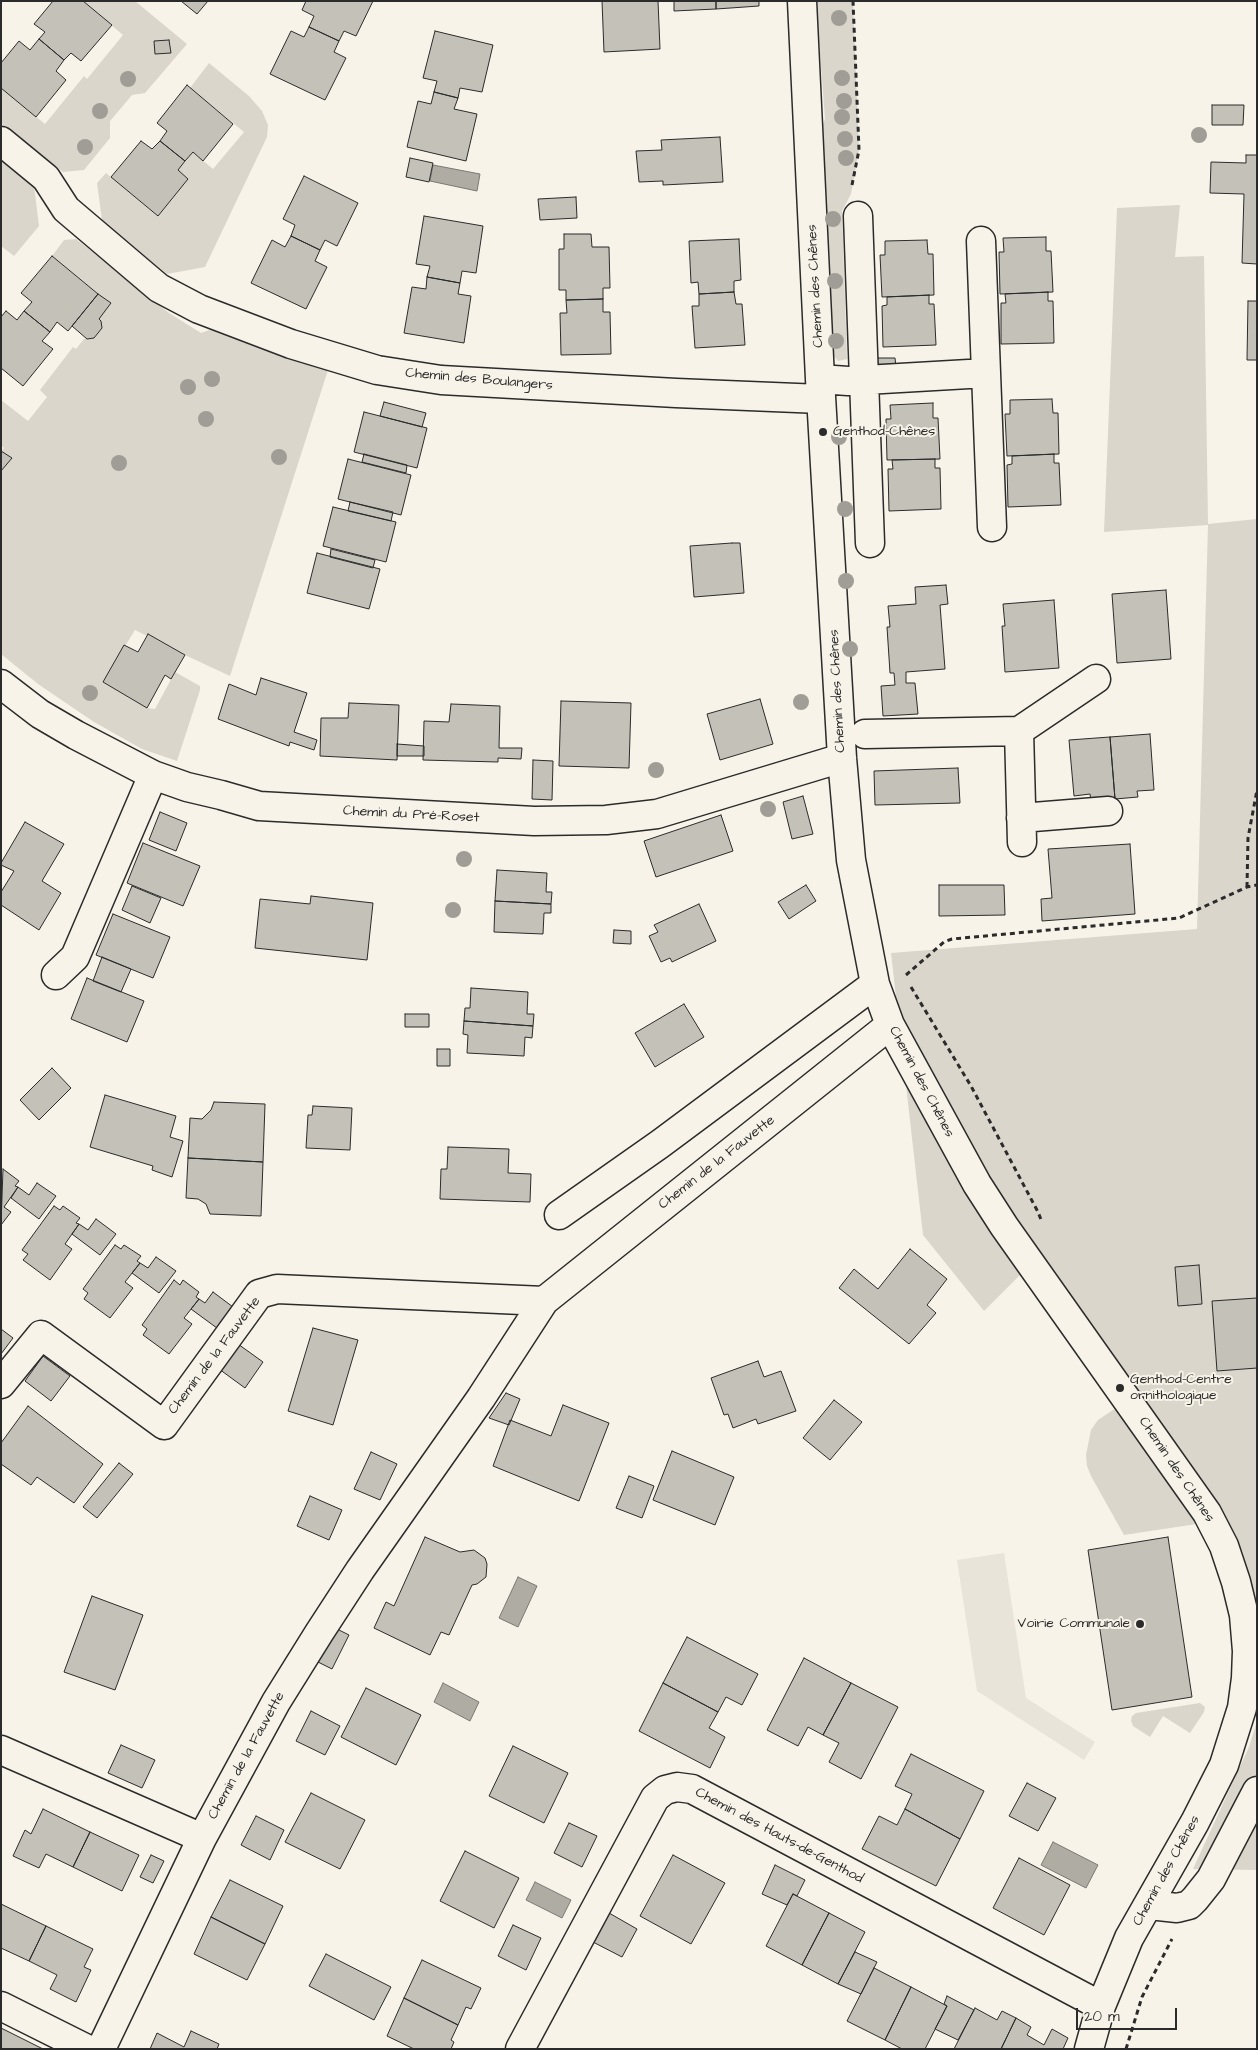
<!DOCTYPE html>
<meta charset="utf-8">
<style>
body{margin:0}
#map{position:relative;width:1258px;height:2050px;overflow:hidden;background:#f7f3e8;font-family:"Architects Daughter",sans-serif}
canvas{display:block}
.frame{position:absolute;inset:0;border:2px solid #2b2b2b;pointer-events:none}
.scale{position:absolute;left:1076px;top:2008px;width:101px;height:22px;box-sizing:border-box;border:2px solid #2b2b2b;border-top:0;padding-left:6px;font-size:15px;line-height:18px;white-space:nowrap;color:#2b2b2b;-webkit-text-stroke:4px #f7f3e8;paint-order:stroke}
</style>
<div id="map">
<canvas width="1258" height="2050"></canvas>
<div class="frame"></div>
<div class="scale">20 m</div>
</div>
<script>
const context = document.querySelector('canvas').getContext('2d');
context.lineJoin = 'round';
function paint(path, color) { context.fillStyle = color; context.fill(path, 'evenodd'); }
const poly = rows => new Path2D(rows.map(r => 'M' + r).join(''));
function trace(path, color, width, dash) { context.strokeStyle = color; context.lineWidth = width; context.lineCap = dash ? 'butt' : 'round'; context.setLineDash(dash || []); context.stroke(path); }
function write(font, color, halo, rows, align = 'center') {
  context.font = font + ' "Architects Daughter",sans-serif'; context.lineWidth = 4; context.setLineDash([]); context.textBaseline = 'middle'; context.strokeStyle = halo; context.fillStyle = color; for (const [text, x, y, turn = 0] of rows) {
    context.save(); context.translate(x, y); context.rotate((+turn || 0) * Math.PI / 180); context.textAlign = isNaN(turn) ? turn : align; if (halo) context.strokeText(text, 0, 0); context.fillText(text, 0, 0); context.restore();
  }
}
const built = poly([
 [1004,1553,1026,1698,1095,1742,1084,1760,977,1691,957,1560]
]);
const green = poly([
 [83,1,135,1,187,44,145,93,132,95,122,107,110,121,110,138,84,170,63,172,1,123,1,88,45,124,84,76,87,79,123,35],
 [816,1,853,1,859,150,851,194,842,211,847,359,838,361,831,352,819,133,825,119],
 [209,63,249,96,262,111,268,125,267,137,205,267,167,274,102,220,97,183,106,173,158,216,188,179,178,170,193,152,213,169,244,132,190,88],
 [1,159,34,186,39,226,14,256,1,246],
 [1180,205,1175,257,1204,256,1208,524,1257,519,1257,1603,1242,1551,1234,1535,1223,1520,1124,1535,1091,1476,1087,1466,1086,1455,1091,1430,1098,1420,1116,1408,1022,1273,984,1311,923,1235,891,953,1197,929,1208,525,1104,532,1117,208],
 [76,239,169,313,201,333,226,324,254,342,328,370,230,676,185,655,148,634,147,636,135,630,103,682,147,708,155,709,175,672,200,686,200,690,177,761,142,749,94,722,38,684,1,654,1,471,11,458,1,451,4,448,1,445,1,400,28,421,47,397,40,390,73,347,76,349,84,339,94,338,102,328,101,321,99,319,98,294,52,256,64,240],
 [1200,1703,1205,1707,1204,1712,1190,1733,1163,1716,1150,1737,1133,1726,1131,1721,1132,1716,1136,1713],
 [1257,1721,1257,1870,1193,1869,1249,1747]
]);
const water = poly([
 [433,165,480,174,477,191,430,181,433,165],
 [518,1577,537,1586,518,1627,499,1618,518,1577],
 [443,1683,479,1702,470,1721,434,1702,443,1683],
 [1053,1842,1098,1865,1086,1888,1041,1865,1053,1842],
 [535,1882,571,1900,562,1918,526,1900,535,1882]
]);
const building = poly([
 [53,1,83,1,112,25,81,61,71,53,64,60,39,39,45,32,34,24,53,1],
 [181,1,208,1,197,14,181,1],
 [306,1,373,1,356,36,344,31,339,41,309,27,314,16,302,10,306,1],
 [602,1,658,1,660,49,604,52,602,1],
 [674,1,716,1,716,9,674,11,674,1],
 [716,1,759,1,759,6,716,9,716,1],
 [309,27,339,41,334,52,346,58,325,100,270,74,291,31,304,37,309,27],
 [435,31,493,45,482,92,460,88,458,98,434,92,437,81,423,78,435,31],
 [39,39,64,60,56,71,66,80,36,117,1,88,1,63,19,41,30,50,39,39],
 [169,40,171,53,155,54,154,41,169,40],
 [187,85,233,124,203,161,193,152,185,161,160,141,167,131,157,123,187,85],
 [434,92,458,98,454,109,477,114,466,161,407,147,418,101,431,104,434,92],
 [1212,105,1244,105,1243,125,1212,125,1212,105],
 [720,137,723,182,663,185,663,181,639,182,636,151,662,150,661,140,720,137],
 [141,141,152,149,160,141,185,161,178,170,188,179,158,216,111,177,141,141],
 [1246,155,1257,155,1257,264,1242,263,1244,194,1210,193,1211,162,1246,163,1246,155],
 [410,158,433,163,429,182,406,177,410,158],
 [304,176,358,203,337,246,325,240,320,250,291,236,295,225,283,219,304,176],
 [576,197,577,218,540,220,538,199,576,197],
 [424,216,483,226,476,273,462,271,460,283,427,277,430,266,416,264,424,216],
 [564,234,591,234,592,247,609,247,610,288,603,288,603,299,566,300,566,290,559,290,559,249,564,249,564,234],
 [291,236,320,250,315,261,327,267,306,309,251,283,272,240,285,247,291,236],
 [1046,237,1046,251,1051,251,1053,292,1000,294,999,252,1004,252,1003,238,1046,237],
 [739,239,741,280,734,281,734,292,699,294,698,282,691,283,689,241,739,239],
 [927,240,928,254,933,254,934,295,882,297,880,255,885,255,885,241,927,240],
 [52,256,98,294,68,331,57,322,50,332,24,311,32,302,21,293,52,256],
 [427,277,460,283,458,294,471,296,464,343,404,333,412,287,426,289,427,277],
 [734,292,736,304,742,304,745,345,695,348,692,306,699,306,699,294,734,292],
 [1048,292,1048,301,1053,301,1054,343,1001,344,1001,303,1006,303,1005,294,1048,292],
 [98,294,111,303,99,319,101,321,102,328,94,338,87,339,72,326,98,294],
 [929,295,929,304,934,304,936,345,883,347,882,306,887,305,887,297,929,295],
 [603,299,603,312,610,312,611,354,561,355,560,313,567,313,566,300,603,299],
 [1248,301,1257,301,1257,360,1247,360,1248,301],
 [6,311,17,320,24,311,50,332,42,341,53,349,23,386,1,368,1,317,6,311],
 [877,358,895,358,896,367,878,367,877,358],
 [1052,399,1053,413,1058,413,1059,454,1007,456,1005,414,1010,414,1010,400,1052,399],
 [384,402,426,413,422,427,380,416,384,402],
 [933,403,933,418,938,418,940,459,887,460,886,419,891,419,890,405,933,403],
 [364,412,427,428,417,468,354,452,364,412],
 [1,451,12,458,1,471,1,451],
 [364,454,407,465,406,473,362,462,364,454],
 [1054,454,1054,463,1059,463,1061,505,1008,507,1007,465,1012,464,1012,456,1054,454],
 [348,459,411,475,401,515,338,499,348,459],
 [935,459,935,468,940,468,941,509,889,511,888,469,893,469,892,460,935,459],
 [350,502,393,512,391,521,348,511,350,502],
 [333,507,396,522,386,562,323,546,333,507],
 [732,543,740,543,744,593,694,597,690,546,732,543],
 [331,549,375,560,373,568,330,557,331,549],
 [317,553,380,569,369,609,307,593,317,553],
 [946,585,948,604,940,605,945,669,906,672,906,683,915,683,918,714,883,716,881,686,895,685,894,673,890,673,887,627,890,627,888,606,916,604,915,587,946,585],
 [1166,590,1171,659,1117,663,1112,594,1166,590],
 [1054,600,1059,668,1005,672,1002,626,1005,626,1003,604,1054,600],
 [148,634,185,655,171,679,165,675,147,708,103,682,124,645,138,652,148,634],
 [261,678,307,693,294,732,317,740,314,750,290,742,289,746,218,719,229,684,256,695,261,678],
 [760,699,773,744,720,760,707,714,760,699],
 [561,701,631,703,629,768,559,766,561,701],
 [349,703,399,705,397,760,320,756,321,718,348,718,349,703],
 [451,704,500,706,499,748,522,748,521,759,498,758,498,762,423,760,424,721,449,722,451,704],
 [1150,734,1154,790,1137,791,1138,797,1115,799,1110,737,1150,734],
 [1110,737,1115,799,1091,801,1090,794,1074,796,1069,740,1110,737],
 [397,744,424,746,424,756,397,756,397,744],
 [533,760,553,761,552,800,532,799,533,760],
 [958,768,960,803,875,805,874,771,958,768],
 [803,796,813,834,792,839,783,802,803,796],
 [160,812,187,823,176,851,149,840,160,812],
 [721,815,733,851,656,877,644,841,721,815],
 [25,822,64,844,42,881,61,893,39,930,1,905,1,892,14,871,1,865,1,863,25,822],
 [143,843,200,866,183,906,127,883,143,843],
 [1130,844,1135,914,1042,921,1041,899,1052,898,1048,849,1130,844],
 [497,870,547,873,546,892,552,892,551,904,495,901,497,870],
 [806,885,816,901,789,919,778,902,806,885],
 [939,885,1004,885,1005,915,939,916,939,885],
 [132,886,161,898,150,923,122,910,132,886],
 [311,896,373,903,367,960,255,948,260,899,310,904,311,896],
 [495,901,551,904,551,913,544,913,543,934,494,932,495,901],
 [699,904,716,941,672,962,670,958,661,962,649,936,658,932,654,925,699,904],
 [113,914,170,937,153,978,96,955,113,914],
 [614,930,631,931,631,944,613,943,614,930],
 [102,957,131,969,121,992,93,981,102,957],
 [87,978,144,1001,127,1042,71,1019,87,978],
 [471,988,528,992,527,1014,534,1014,533,1026,464,1021,465,1008,470,1008,471,988],
 [684,1004,704,1037,655,1067,635,1033,684,1004],
 [405,1014,429,1014,429,1027,405,1027,405,1014],
 [464,1021,533,1026,532,1038,525,1037,524,1056,467,1053,468,1035,463,1034,464,1021],
 [437,1049,450,1049,450,1066,437,1066,437,1049],
 [52,1068,71,1088,39,1120,20,1100,52,1068],
 [105,1095,176,1116,170,1137,183,1141,172,1177,152,1170,153,1166,90,1147,105,1095],
 [214,1102,265,1104,263,1162,188,1158,190,1118,202,1119,211,1110,214,1102],
 [313,1106,352,1108,350,1150,306,1148,308,1115,312,1115,313,1106],
 [448,1147,509,1149,508,1173,531,1174,530,1202,440,1199,441,1169,447,1169,448,1147],
 [188,1158,263,1162,261,1216,210,1214,206,1204,198,1199,186,1198,188,1158],
 [3,1169,19,1181,15,1186,18,1187,4,1207,11,1212,1,1225,3,1169],
 [37,1183,56,1196,39,1219,11,1198,18,1187,29,1195,37,1183],
 [54,1206,60,1210,63,1206,80,1218,76,1223,79,1224,65,1244,72,1249,50,1280,23,1260,28,1254,22,1250,54,1206],
 [96,1219,116,1234,100,1255,72,1234,79,1224,88,1230,96,1219],
 [115,1245,121,1249,124,1245,141,1256,137,1261,140,1263,125,1282,133,1288,110,1318,84,1299,88,1293,83,1289,115,1245],
 [910,1249,947,1279,927,1305,936,1313,909,1344,839,1288,854,1269,878,1289,910,1249],
 [156,1257,176,1271,159,1293,132,1273,140,1263,148,1268,156,1257],
 [1199,1265,1202,1304,1178,1306,1175,1267,1199,1265],
 [174,1280,180,1285,183,1280,199,1292,196,1297,199,1299,184,1318,192,1324,169,1354,143,1335,147,1329,142,1325,174,1280],
 [213,1292,237,1310,221,1331,191,1309,199,1299,205,1303,213,1292],
 [1257,1298,1257,1368,1217,1371,1212,1301,1257,1298],
 [313,1328,358,1340,333,1425,288,1411,313,1328],
 [1,1329,13,1338,1,1354,1,1329],
 [238,1344,263,1362,245,1388,219,1369,238,1344],
 [43,1356,70,1376,51,1401,25,1381,43,1356],
 [758,1361,764,1377,781,1371,796,1411,758,1424,756,1419,733,1428,728,1414,724,1415,711,1378,758,1361],
 [506,1393,520,1399,509,1425,489,1418,506,1393],
 [834,1400,862,1422,830,1460,803,1438,834,1400],
 [563,1405,609,1423,579,1501,493,1466,510,1420,551,1436,563,1405],
 [28,1406,103,1464,74,1503,37,1477,31,1485,1,1464,1,1443,28,1406],
 [672,1451,734,1477,715,1525,653,1500,672,1451],
 [371,1452,397,1464,380,1500,354,1489,371,1452],
 [119,1463,133,1474,97,1518,83,1507,119,1463],
 [629,1476,654,1486,642,1518,616,1508,629,1476],
 [310,1496,342,1510,329,1540,297,1526,310,1496],
 [425,1537,460,1552,474,1550,485,1558,487,1564,486,1577,477,1584,472,1585,449,1635,441,1632,430,1655,374,1628,386,1602,394,1606,425,1537],
 [1168,1537,1192,1697,1112,1710,1088,1550,1168,1537],
 [92,1596,143,1615,115,1690,64,1672,92,1596],
 [333,1627,349,1635,332,1669,314,1660,333,1627],
 [687,1637,758,1674,742,1705,726,1697,718,1712,663,1683,687,1637],
 [804,1658,851,1683,823,1735,808,1727,798,1746,767,1730,804,1658],
 [663,1683,718,1712,709,1728,725,1737,710,1768,639,1731,663,1683],
 [851,1683,898,1707,861,1779,829,1762,839,1743,823,1735,851,1683],
 [366,1688,421,1715,396,1765,341,1737,366,1688],
 [311,1711,340,1726,325,1755,296,1741,311,1711],
 [121,1745,155,1760,142,1788,108,1773,121,1745],
 [513,1746,568,1773,544,1823,489,1796,513,1746],
 [911,1754,984,1791,960,1839,905,1809,912,1794,895,1786,911,1754],
 [1027,1783,1056,1798,1038,1831,1009,1816,1027,1783],
 [311,1793,365,1820,340,1869,285,1842,311,1793],
 [43,1809,90,1832,73,1867,46,1854,39,1868,13,1856,25,1830,31,1834,43,1809],
 [905,1809,960,1839,936,1886,862,1849,879,1816,897,1825,905,1809],
 [256,1816,284,1830,270,1860,241,1845,256,1816],
 [569,1823,597,1836,582,1867,554,1853,569,1823],
 [90,1832,139,1855,122,1891,73,1867,90,1832],
 [465,1851,519,1878,494,1928,440,1901,465,1851],
 [151,1855,164,1861,153,1883,140,1877,151,1855],
 [673,1855,725,1883,691,1944,640,1916,673,1855],
 [1019,1858,1070,1885,1044,1935,993,1908,1019,1858],
 [775,1865,805,1880,797,1896,793,1894,787,1905,762,1894,775,1865],
 [230,1880,283,1906,265,1944,211,1917,230,1880],
 [793,1894,829,1913,802,1965,766,1946,793,1894],
 [1,1904,46,1926,29,1961,1,1948,1,1904],
 [609,1913,637,1929,622,1957,593,1942,609,1913],
 [829,1913,865,1932,838,1984,802,1965,829,1913],
 [211,1917,265,1944,247,1980,194,1954,211,1917],
 [513,1925,541,1938,526,1970,498,1956,513,1925],
 [46,1926,93,1949,84,1967,91,1970,76,2002,50,1989,57,1975,29,1961,46,1926],
 [855,1952,877,1962,861,1994,838,1984,855,1952],
 [326,1954,391,1987,374,2020,309,1986,326,1954],
 [422,1960,481,1988,471,2009,466,2007,458,2025,404,1998,422,1960],
 [874,1968,911,1987,885,2040,847,2021,874,1968],
 [911,1987,947,2006,925,2049,902,2049,885,2040,911,1987],
 [947,1996,974,2010,958,2040,935,2029,947,2006,944,2004,947,1996],
 [404,1998,458,2025,451,2040,454,2042,451,2049,414,2049,387,2036,404,1998],
 [975,2008,997,2020,1002,2011,1016,2018,1001,2049,954,2049,975,2008],
 [1016,2018,1031,2027,1027,2035,1044,2045,1052,2029,1068,2038,1063,2049,1001,2049,1016,2018],
 [1,2028,43,2049,1,2049,1,2028],
 [191,2031,219,2044,217,2049,150,2049,157,2033,184,2047,191,2031]
]);
const path = poly([
 [852,185,859,150,853,1],
 [1247,887,1248,838,1257,790],
 [906,975,944,942,952,939,1179,918,1247,887,1257,885],
 [911,987,971,1086,1038,1212,1042,1222],
 [1126,2049,1142,1997,1172,1939]
]);
const minor = poly([
 [802,1,820,379,842,758,851,860,875,984,890,1025,977,1184,1004,1226,1207,1513,1224,1546,1236,1582,1244,1615,1247,1651,1246,1678,1242,1708,1224,1765,1195,1822,1129,1938,1101,2006,1089,2049],
 [1,141,46,178,66,209,159,288,199,309,291,344,377,370,441,380,676,393,821,399],
 [858,216,870,543],
 [981,241,986,373],
 [820,379,848,381,986,373,992,527],
 [1,684,40,714,76,735,153,775,187,787,221,795,259,806,534,821,606,820,657,814,842,758],
 [1019,731,1022,842],
 [865,734,1019,731,1096,679],
 [1021,818,1108,811],
 [56,975,75,957,153,775],
 [559,1215,660,1144,875,984],
 [1,1384,41,1335,164,1425,259,1294,277,1289,544,1301],
 [1,1750,202,1838],
 [1149,1905,1177,1908,1189,1905,1195,1899,1211,1879,1257,1791],
 [1,2006,87,2049],
 [101,2049,202,1838,276,1702,319,1633,360,1570,481,1398,544,1301,890,1025],
 [520,2049,655,1798,665,1790,677,1787,692,1789,1101,2006]
]);
const trees = [
 [839,18],
 [842,78],
 [128,79],
 [844,101],
 [100,111],
 [842,117],
 [1199,135],
 [845,139],
 [85,147],
 [846,158],
 [833,219],
 [835,281],
 [836,341],
 [212,379],
 [188,387],
 [206,419],
 [839,437],
 [279,457],
 [119,463],
 [845,509],
 [846,581],
 [850,649],
 [90,693],
 [801,702],
 [656,770],
 [768,809],
 [464,859],
 [453,910]
];
const markers = [
 [823,432,5,"#2b2b2b"],
 [1120,1388,5,"#2b2b2b"],
 [1140,1624,5,"#2b2b2b"]
];
const streetNames = [
 ["Chemin des Chênes",816,286,-93],
 ["Chemin des Boulangers",479,380,5],
 ["Chemin des Chênes",838,691,-93],
 ["Chemin du Pré-Roset",411,815,3],
 ["Chemin des Chênes",921,1082,62],
 ["Chemin de la Fauvette",717,1163,-38],
 ["Chemin de la Fauvette",215,1356,-53],
 ["Chemin des Chênes",1176,1470,56],
 ["Chemin de la Fauvette",247,1756,-61],
 ["Chemin des Hauts-de-Genthod",779,1836,28],
 ["Chemin des Chênes",1167,1871,-61]
];
const poiNames = [
 ["Genthod-Chênes",833,432],
 ["Genthod-Centre",1130,1380],
 ["ornithologique",1130,1396],
 ["Voirie Communale",1130,1624,"right"]
];
paint(built, '#e8e4da');
paint(green, '#dad6cc');
paint(water, '#afaca4');
trace(water, '#7a7874', 1);
paint(building, '#c4c1b9');
trace(building, '#2b2b2b', 1);
trace(minor, '#2b2b2b', 31);
trace(path, '#2b2b2b', 3, [5, 4]);
trace(minor, '#f7f3e8', 28);
context.fillStyle = '#9f9d96';
for (const [x, y] of trees) { context.beginPath(); context.arc(x, y, 8, 0, 2 * Math.PI); context.fill(); }
for (const [x, y, r, color] of markers) { const dot = new Path2D(); dot.arc(x, y, r, 0, 2 * Math.PI); context.fillStyle = color; context.fill(dot); trace(dot, '#f7f3e8', 2); }
write('14px', '#2b2b2b', '#f7f3e8', streetNames);
write('14px', '#2b2b2b', '#f7f3e8', poiNames, 'left');
</script>
